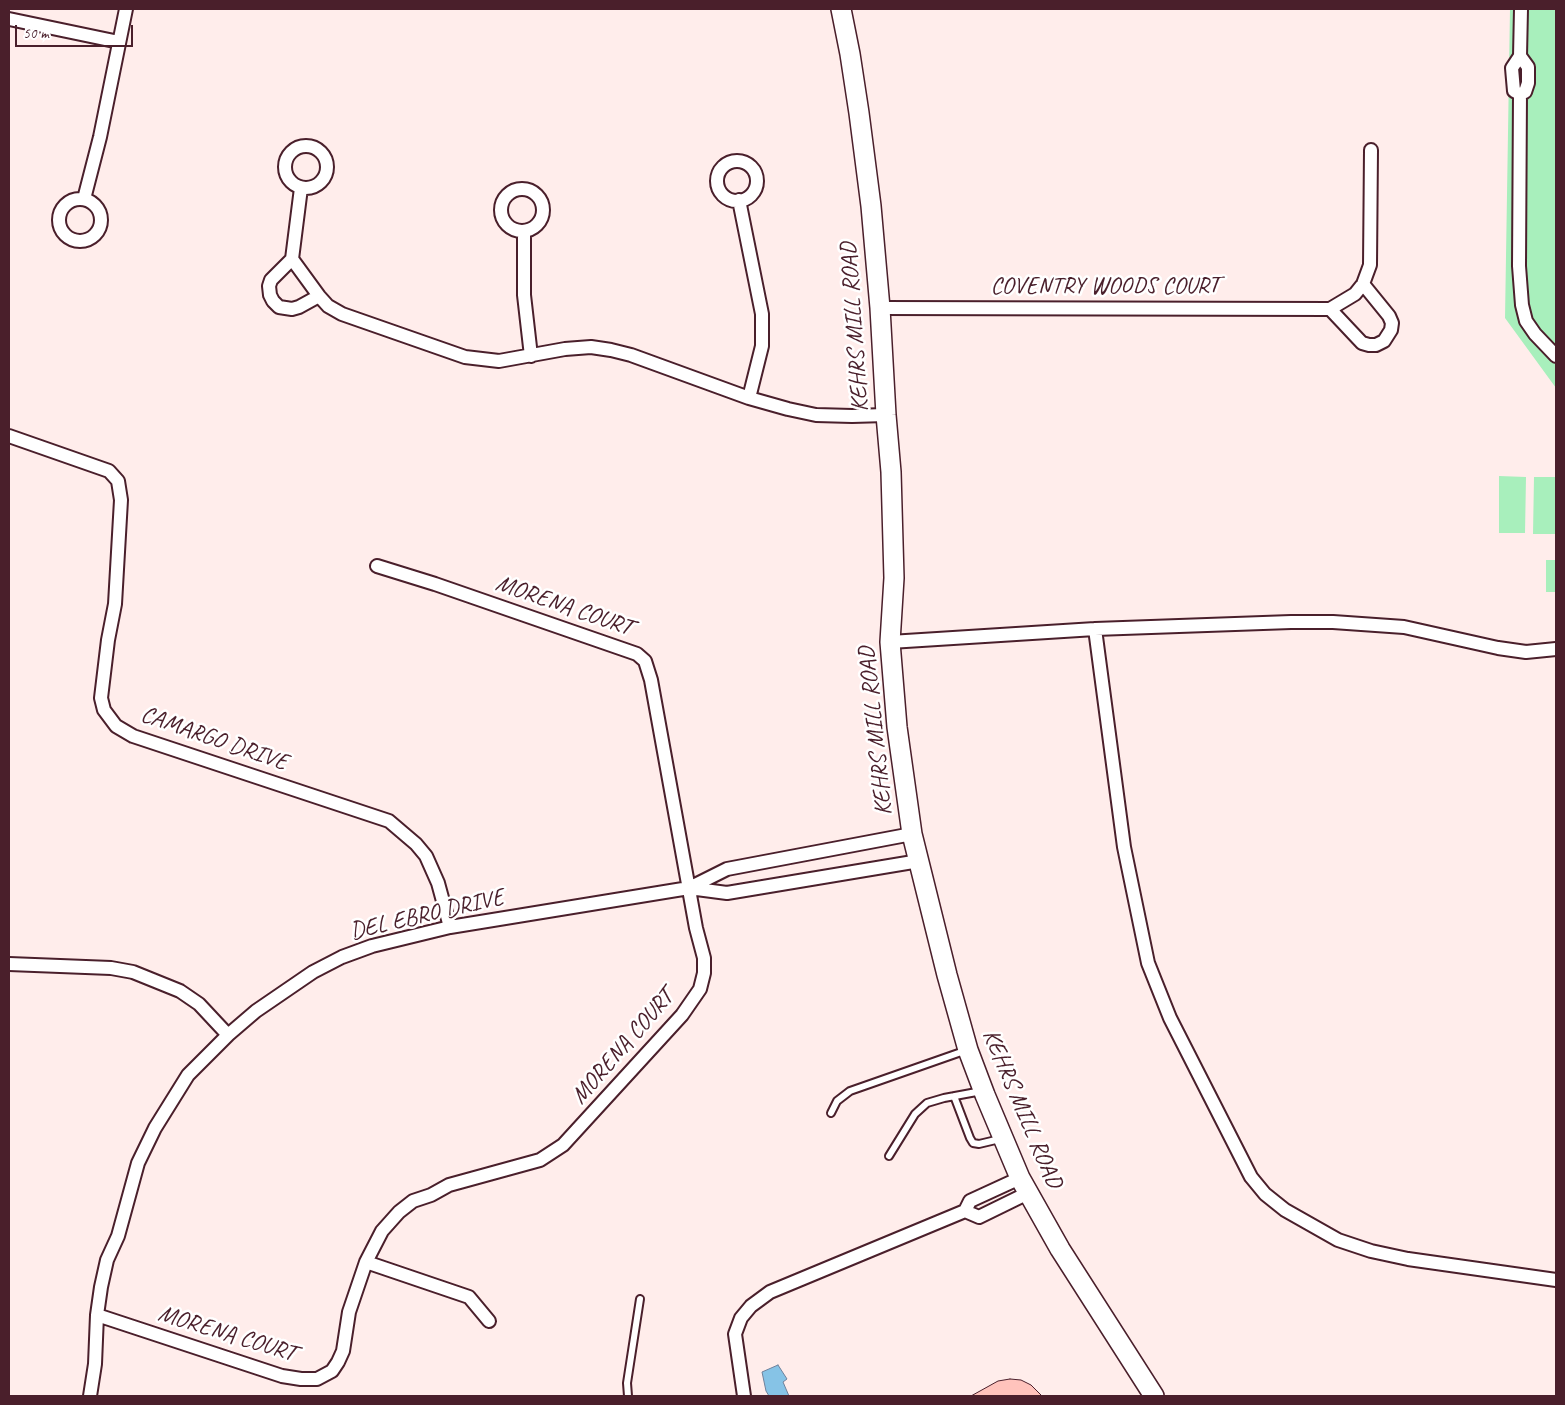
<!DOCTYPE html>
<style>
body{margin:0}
#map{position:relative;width:1565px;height:1405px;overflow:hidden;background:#ffedeb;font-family:Caveat,sans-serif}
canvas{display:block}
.frame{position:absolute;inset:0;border:10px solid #4a1f2b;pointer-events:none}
.scale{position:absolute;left:15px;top:25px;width:118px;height:22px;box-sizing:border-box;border:2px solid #4a1f2b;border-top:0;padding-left:6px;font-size:15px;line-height:18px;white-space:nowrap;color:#4a1f2b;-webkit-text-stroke:4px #fff;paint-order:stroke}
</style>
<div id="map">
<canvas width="1565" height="1405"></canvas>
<div class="frame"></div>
<div class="scale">50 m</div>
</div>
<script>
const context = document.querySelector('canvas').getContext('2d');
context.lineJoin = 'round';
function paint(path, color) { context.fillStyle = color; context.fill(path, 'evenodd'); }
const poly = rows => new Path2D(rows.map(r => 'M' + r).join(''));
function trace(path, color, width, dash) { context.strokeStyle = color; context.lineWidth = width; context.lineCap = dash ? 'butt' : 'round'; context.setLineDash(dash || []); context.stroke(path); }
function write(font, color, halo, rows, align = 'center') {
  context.font = font + ' Caveat,sans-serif'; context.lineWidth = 5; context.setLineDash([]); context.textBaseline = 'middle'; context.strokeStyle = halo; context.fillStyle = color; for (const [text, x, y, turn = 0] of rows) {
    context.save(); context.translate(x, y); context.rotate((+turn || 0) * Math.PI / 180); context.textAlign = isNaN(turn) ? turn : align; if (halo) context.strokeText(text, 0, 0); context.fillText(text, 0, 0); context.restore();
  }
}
const green = poly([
 [1510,9,1556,9,1556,388,1505,318],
 [1499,476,1526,477,1525,533,1499,533],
 [1534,477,1556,477,1556,534,1533,534],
 [1546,560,1556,560,1556,592,1546,592]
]);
const water = poly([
 [778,1365,787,1379,783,1382,789,1396,769,1396,766,1391,762,1372,778,1365]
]);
const building = poly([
 [1010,1379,1021,1380,1031,1385,1042,1396,971,1396,998,1381,1010,1379]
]);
const lane = poly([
 [954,1096,970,1138,973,1143,979,1144,1000,1139],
 [831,1113,837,1101,850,1091,967,1050],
 [889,1156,915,1114,927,1103,944,1098,982,1091],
 [628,1396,627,1383,640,1299]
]);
const street = poly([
 [9,19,119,42],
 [1520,94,1519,266,1522,305,1526,321,1535,334,1556,356],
 [1520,94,1525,92,1528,83,1528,67,1520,56,1521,9],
 [1520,94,1514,91,1512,68,1520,56],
 '285 167a21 21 0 1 1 42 0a21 21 0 1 1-42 0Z',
 '717 181a20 20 0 1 1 40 0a20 20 0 1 1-40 0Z',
 [301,188,292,259,319,296,328,306,342,314,465,357,499,361,565,349,591,347,611,350,631,355,749,398,788,409,816,415,852,416,886,415],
 '501 210a21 21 0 1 1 42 0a21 21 0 1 1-42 0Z',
 '59 220a21 21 0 1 1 42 0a21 21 0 1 1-42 0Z',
 [84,199,100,137,126,9],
 [739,200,762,314,762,346,749,398],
 [524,231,524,295,531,356],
 [292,259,271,280,269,286,270,295,273,301,279,307,292,309,299,307,319,296],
 [880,308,1330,309,1355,294,1363,284,1370,265,1371,150],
 [1330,309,1362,343,1369,345,1376,345,1384,341,1391,330,1392,323,1389,316,1363,284],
 [9,436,109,471,118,481,121,500,115,604,108,640,101,698,104,710,116,726,133,736,389,821,416,844,426,856,438,883,450,927],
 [1095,629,1124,847,1148,963,1170,1018,1251,1177,1265,1194,1285,1210,1338,1240,1371,1251,1408,1259,1556,1280],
 [890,642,1095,629,1291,622,1333,622,1404,627,1498,648,1526,652,1556,649],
 [689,888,727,869,912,834],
 [9,964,111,968,133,972,180,991,199,1004,228,1035,256,1011,313,972,342,957,372,946,450,927,689,888,727,893,919,861],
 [965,1211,979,1217,1028,1193],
 [366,1262,469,1297,489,1321],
 [97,1315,282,1376,301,1379,317,1379,332,1371,338,1362,343,1351,349,1312,366,1262,382,1231,399,1212,413,1201,431,1195,449,1185,540,1160,563,1145,682,1015,700,989,704,973,704,958,696,928,651,680,645,661,637,654,435,584,377,566],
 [90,1396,95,1364,97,1315,101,1287,107,1260,118,1236,138,1163,155,1128,188,1075,228,1035],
 [744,1396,735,1334,741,1318,751,1306,770,1292,965,1211,970,1201,1020,1178]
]);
const secondary = poly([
 [841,9,850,54,859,113,871,206,880,308,886,415,891,472,894,578,890,642,897,727,912,834,947,975,968,1050,985,1095,1020,1178,1060,1249,1154,1396]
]);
const streetNames = [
 ["COVENTRY WOODS COURT",1105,287],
 ["KEHRS MILL ROAD",855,327,-94],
 ["MORENA COURT",564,606,19],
 ["KEHRS MILL ROAD",876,731,-96],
 ["CAMARGO DRIVE",214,739,19],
 ["DEL EBRO DRIVE",427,915,-13],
 ["MORENA COURT",623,1047,-49],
 ["KEHRS MILL ROAD",1022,1109,67],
 ["MORENA COURT",227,1334,17]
];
paint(green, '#a8efbc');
paint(water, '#86c3e6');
trace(water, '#6e819b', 1);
paint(building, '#ffc3bc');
trace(building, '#4a1f2b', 1);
trace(lane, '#4a1f2b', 10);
trace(street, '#4a1f2b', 16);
trace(secondary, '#4a1f2b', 22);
trace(lane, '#fff', 6);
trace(street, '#fff', 12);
trace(secondary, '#fff', 19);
write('24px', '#4a1f2b', '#fff', streetNames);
</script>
